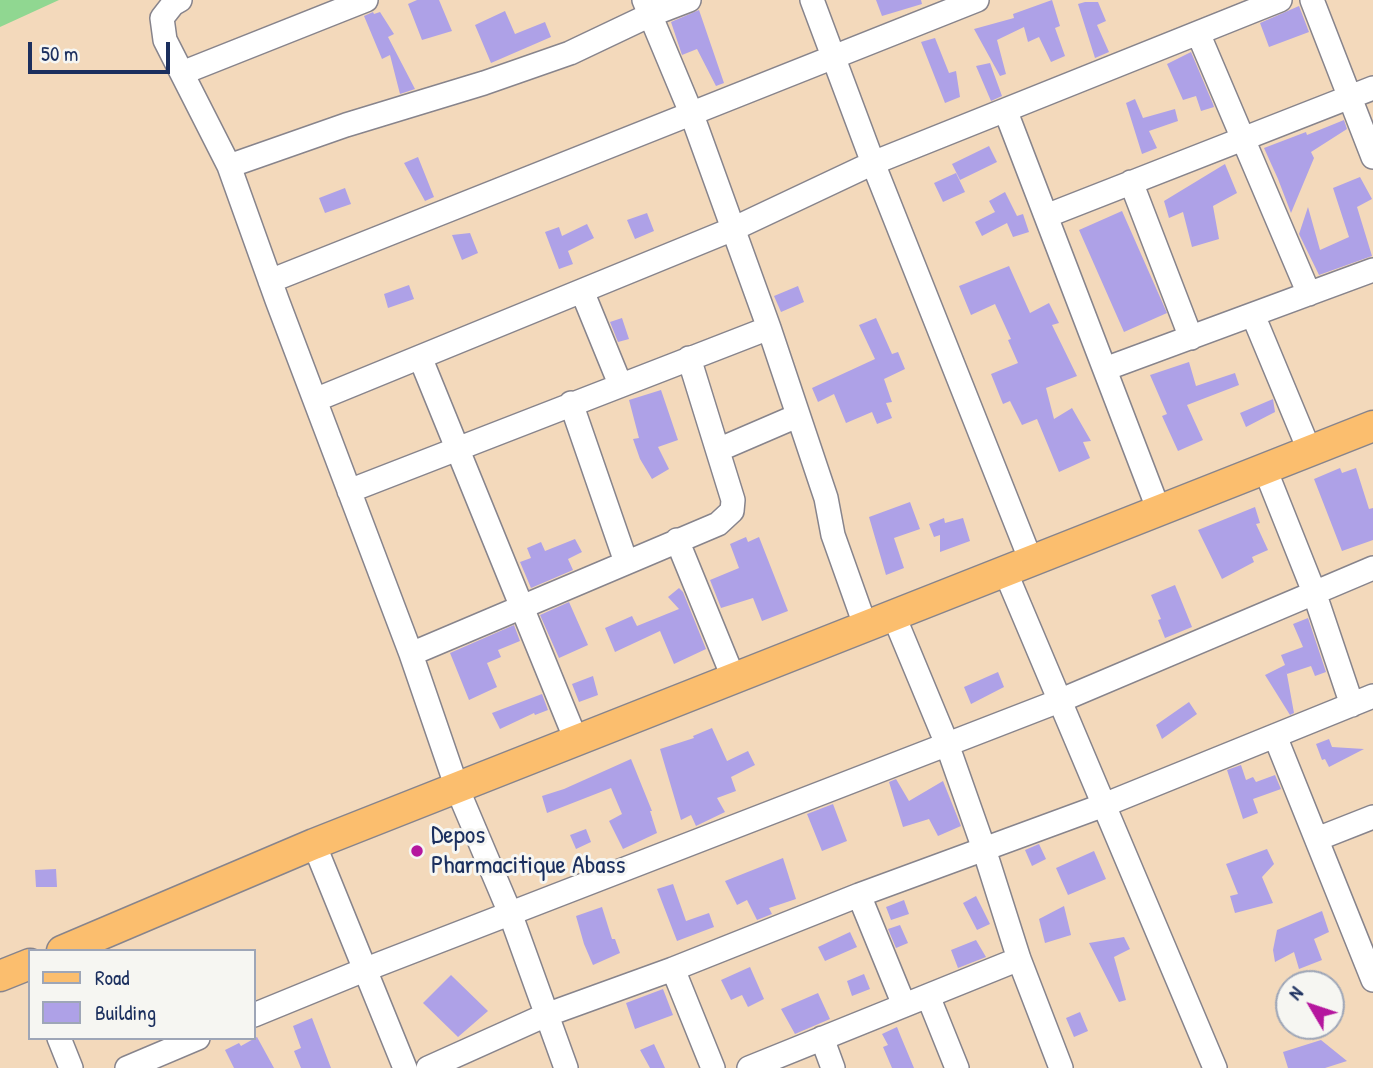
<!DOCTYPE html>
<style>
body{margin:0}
#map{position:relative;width:1373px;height:1068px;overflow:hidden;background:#f3d9bb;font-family:"Patrick Hand",sans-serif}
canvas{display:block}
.legend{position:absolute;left:28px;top:949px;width:228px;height:91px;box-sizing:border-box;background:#f6f6f2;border:2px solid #9ea6b7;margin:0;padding:9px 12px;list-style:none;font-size:21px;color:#1b2f5e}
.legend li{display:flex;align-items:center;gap:14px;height:35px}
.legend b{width:35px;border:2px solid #9ea6b7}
.north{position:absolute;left:1275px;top:970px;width:70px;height:70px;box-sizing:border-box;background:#f6f6f2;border:2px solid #9ea6b7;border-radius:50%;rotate:309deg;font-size:19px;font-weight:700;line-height:28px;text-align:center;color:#1b2f5e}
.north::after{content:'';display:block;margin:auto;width:24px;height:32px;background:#b5179e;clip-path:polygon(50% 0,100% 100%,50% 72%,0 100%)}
.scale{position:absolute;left:28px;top:42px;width:142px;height:32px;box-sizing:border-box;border:4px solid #1b2f5e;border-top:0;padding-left:9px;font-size:21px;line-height:24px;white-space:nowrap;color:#1b2f5e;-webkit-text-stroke:5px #f6f6f2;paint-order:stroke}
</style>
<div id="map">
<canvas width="1373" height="1068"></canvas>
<ul class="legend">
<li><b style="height:9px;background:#fbbe6e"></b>Road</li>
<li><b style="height:19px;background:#aea1e7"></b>Building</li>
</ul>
<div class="north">N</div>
<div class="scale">50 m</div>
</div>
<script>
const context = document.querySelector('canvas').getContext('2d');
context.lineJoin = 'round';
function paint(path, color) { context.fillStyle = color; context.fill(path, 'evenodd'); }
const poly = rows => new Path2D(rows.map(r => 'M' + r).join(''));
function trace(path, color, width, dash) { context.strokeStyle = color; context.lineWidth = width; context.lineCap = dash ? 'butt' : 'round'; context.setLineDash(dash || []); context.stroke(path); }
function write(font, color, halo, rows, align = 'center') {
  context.font = font + ' "Patrick Hand",sans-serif'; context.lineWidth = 6; context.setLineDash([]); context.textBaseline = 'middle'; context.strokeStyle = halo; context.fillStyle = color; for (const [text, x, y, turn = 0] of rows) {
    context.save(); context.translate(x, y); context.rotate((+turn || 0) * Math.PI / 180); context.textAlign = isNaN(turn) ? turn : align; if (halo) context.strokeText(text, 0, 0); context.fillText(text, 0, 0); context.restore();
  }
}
const green = poly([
 [0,0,59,0,0,27]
]);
const building = poly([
 [417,0,439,0,452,31,422,40,408,4],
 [876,0,921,0,922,4,882,16],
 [1052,0,1060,26,1055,28,1065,56,1051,62,1039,37,1028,42,1024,27,997,40,1006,74,1000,76,974,29,1014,18,1013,14],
 [1085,2,1098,2,1106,21,1097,25,1109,52,1095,58,1078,4],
 [1299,6,1309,32,1269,47,1260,23],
 [699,10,724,83,716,86,697,49,682,55,671,22],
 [505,11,515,34,545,22,551,37,491,63,475,25],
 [373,12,374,14,380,12,394,34,388,37,415,89,400,94,390,55,382,59,364,16],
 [935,38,949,73,956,71,960,97,945,103,921,42],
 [1191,52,1213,104,1214,107,1201,111,1196,96,1183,100,1167,64],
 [990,63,1002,96,991,101,976,66],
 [1135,99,1143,118,1175,109,1178,121,1149,131,1157,148,1142,154,1126,103],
 [1344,120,1347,129,1311,152,1314,158,1291,213,1278,179,1264,148,1306,132,1307,135],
 [989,146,997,162,960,180,952,164],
 [418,157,434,197,425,201,404,163],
 [1225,164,1237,193,1213,206,1219,239,1192,247,1183,212,1169,218,1164,201],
 [956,173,965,192,943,202,934,183],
 [1360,177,1372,199,1357,207,1372,256,1319,275,1299,234,1308,207,1320,250,1349,237,1333,188],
 [345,188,351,204,325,213,319,198],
 [1005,192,1017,216,1023,214,1029,232,1013,237,1007,223,982,236,975,222,995,212,989,201],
 [1122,211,1167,313,1124,332,1079,230],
 [647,213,654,231,635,239,627,220],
 [587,224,594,238,568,251,573,264,559,269,545,232,559,227,562,236],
 [470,233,478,253,462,260,452,235],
 [1009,266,1030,313,1049,303,1059,323,1052,325,1077,376,1046,388,1054,419,1072,408,1091,441,1083,442,1090,458,1059,472,1037,419,1022,425,1010,401,1003,404,991,374,1018,363,1008,340,1011,339,995,304,971,315,959,286],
 [409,285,414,299,388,308,384,294],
 [798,286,804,302,781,312,774,296],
 [622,318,629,339,618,342,610,322],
 [876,318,892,354,898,352,905,369,884,379,892,402,886,403,892,418,877,424,872,412,846,423,834,394,818,402,812,388,875,359,859,325],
 [1189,362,1196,386,1235,373,1239,385,1187,405,1203,440,1178,451,1162,416,1167,414,1150,375],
 [661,390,678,440,658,447,669,469,652,479,640,459,633,439,639,438,629,400],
 [1273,399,1275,412,1246,427,1240,413],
 [1340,468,1342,473,1356,468,1369,509,1373,508,1373,540,1342,551,1314,479],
 [910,502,920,529,894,538,904,568,886,575,869,517],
 [1255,507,1260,523,1256,524,1268,550,1252,557,1254,562,1222,579,1198,530],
 [944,518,945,523,963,518,970,541,940,552,940,535,934,537,929,524],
 [746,537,748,542,759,537,788,611,762,621,753,598,721,608,710,580,739,568,730,544],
 [575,539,582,552,568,559,573,570,531,588,520,562,531,558,527,548,541,542,545,551],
 [1175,585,1192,627,1165,638,1158,620,1161,619,1151,595],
 [679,588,683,592,706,649,674,664,660,631,615,652,605,628,632,616,637,626,679,609,668,597],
 [569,602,588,645,559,658,540,615],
 [1308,618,1326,672,1315,676,1311,666,1287,674,1286,669,1294,713,1290,715,1265,675,1285,665,1281,655,1303,647,1293,624],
 [514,625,520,641,498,650,501,657,487,663,497,687,469,700,450,653],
 [998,672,1004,687,971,704,964,687],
 [593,676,598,695,579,702,572,684],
 [542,694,548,710,535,715,534,713,500,729,492,713],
 [1189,702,1197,714,1162,739,1156,725],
 [712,728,727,761,748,751,755,765,731,777,736,791,717,798,725,812,696,826,691,815,681,820,660,749,694,738,693,736],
 [1329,739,1332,747,1364,749,1329,767,1325,759,1322,760,1316,744],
 [631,759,652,811,650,811,657,833,623,849,609,821,622,814,611,788,547,813,542,796,564,789],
 [1241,765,1246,780,1253,777,1256,782,1275,775,1281,789,1253,799,1258,813,1243,819,1227,770],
 [896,779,909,801,943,781,961,826,938,836,929,819,903,827,889,782],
 [833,804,847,841,822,851,807,814],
 [586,829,591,842,576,849,570,835],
 [1039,844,1046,859,1032,866,1025,850],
 [1267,849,1274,864,1262,877,1273,903,1235,913,1230,896,1238,894,1226,864],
 [1094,851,1106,879,1068,895,1056,868],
 [783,858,796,899,769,908,772,914,757,920,747,900,737,905,725,881],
 [56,869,57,887,36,887,35,870],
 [673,884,686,921,709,913,714,927,677,941,657,889],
 [976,896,990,924,977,930,963,903],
 [904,900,909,914,891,920,886,907],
 [1064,906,1071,935,1045,943,1039,919],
 [602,907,612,939,615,939,620,953,593,965,584,944,576,916],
 [1322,911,1329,932,1314,939,1322,960,1299,969,1294,952,1275,962,1273,950,1277,930],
 [900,925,908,943,896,948,888,929],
 [850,932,857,947,825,961,818,947],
 [1124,937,1130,949,1114,957,1126,1000,1119,1002,1089,943],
 [976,940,986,957,958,968,951,950],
 [750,967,764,999,748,1007,742,995,731,1000,721,980],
 [864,974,870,989,852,996,847,981],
 [451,975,488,1011,458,1037,423,1003],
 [663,989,673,1015,635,1029,626,1003],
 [818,993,830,1019,795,1034,781,1009],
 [1080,1012,1088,1031,1074,1037,1066,1018],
 [312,1018,331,1068,301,1068,294,1051,301,1048,293,1026],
 [897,1027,901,1037,914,1068,892,1068,883,1047,888,1045,882,1034],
 [257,1037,274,1068,234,1068,225,1050,239,1043,241,1046],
 [1321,1040,1347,1061,1325,1068,1288,1068,1283,1052],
 [654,1044,665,1068,650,1068,640,1050]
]);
const minor = poly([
 [180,0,173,4,162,18,165,40,229,166,277,300,411,654,457,788,510,913,566,1068],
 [644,0,692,115,769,328,826,498,833,535,865,625],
 [812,0,873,163,1031,561],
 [1312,0,1373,157],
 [1198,33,1309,294],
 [182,73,366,0],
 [1006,112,1159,511],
 [229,166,346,125,484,83,570,53,650,15,689,0],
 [1131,182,1191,338],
 [1046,216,1373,88],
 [270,281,977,0],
 [582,291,620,384],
 [1253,315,1310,452],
 [420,357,576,740],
 [1105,369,1373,270],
 [315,400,733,229,873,163,1280,0],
 [571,403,626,562],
 [718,450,797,416],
 [1265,469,1314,592,1352,705],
 [349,491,769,328],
 [677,540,733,677],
 [1005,571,1215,1068],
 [893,614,947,744,984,849,1019,959,1061,1068],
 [411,654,718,524,732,511,733,500,689,358],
 [1275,736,1373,980],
 [1317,839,1373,817],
 [314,844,405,1068],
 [859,895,904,1005],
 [673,969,713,1068],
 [928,996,957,1068],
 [254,1015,364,970,1059,701,1373,568],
 [59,1038,71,1068],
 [822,1038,833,1068],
 [127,1068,198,1038],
 [428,1068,546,1015,673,969,859,895,1104,805,1373,696],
 [749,1068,1019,959]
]);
const major = poly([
 [62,951,314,844,1373,426],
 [0,976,30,964]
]);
const markers = [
 [417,851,7,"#b5179e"]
];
const poiNames = [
 ["Depos",431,836],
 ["Pharmacitique Abass",431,866]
];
paint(green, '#90d791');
paint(building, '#aea1e7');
trace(minor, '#87848c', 26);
trace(major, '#87848c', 33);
trace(minor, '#fff', 23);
trace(major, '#fbbe6e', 30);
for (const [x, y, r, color] of markers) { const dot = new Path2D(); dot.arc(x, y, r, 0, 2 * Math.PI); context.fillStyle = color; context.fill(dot); trace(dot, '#f6f6f2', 2.5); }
write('26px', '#1b2f5e', '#f6f6f2', poiNames, 'left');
</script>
